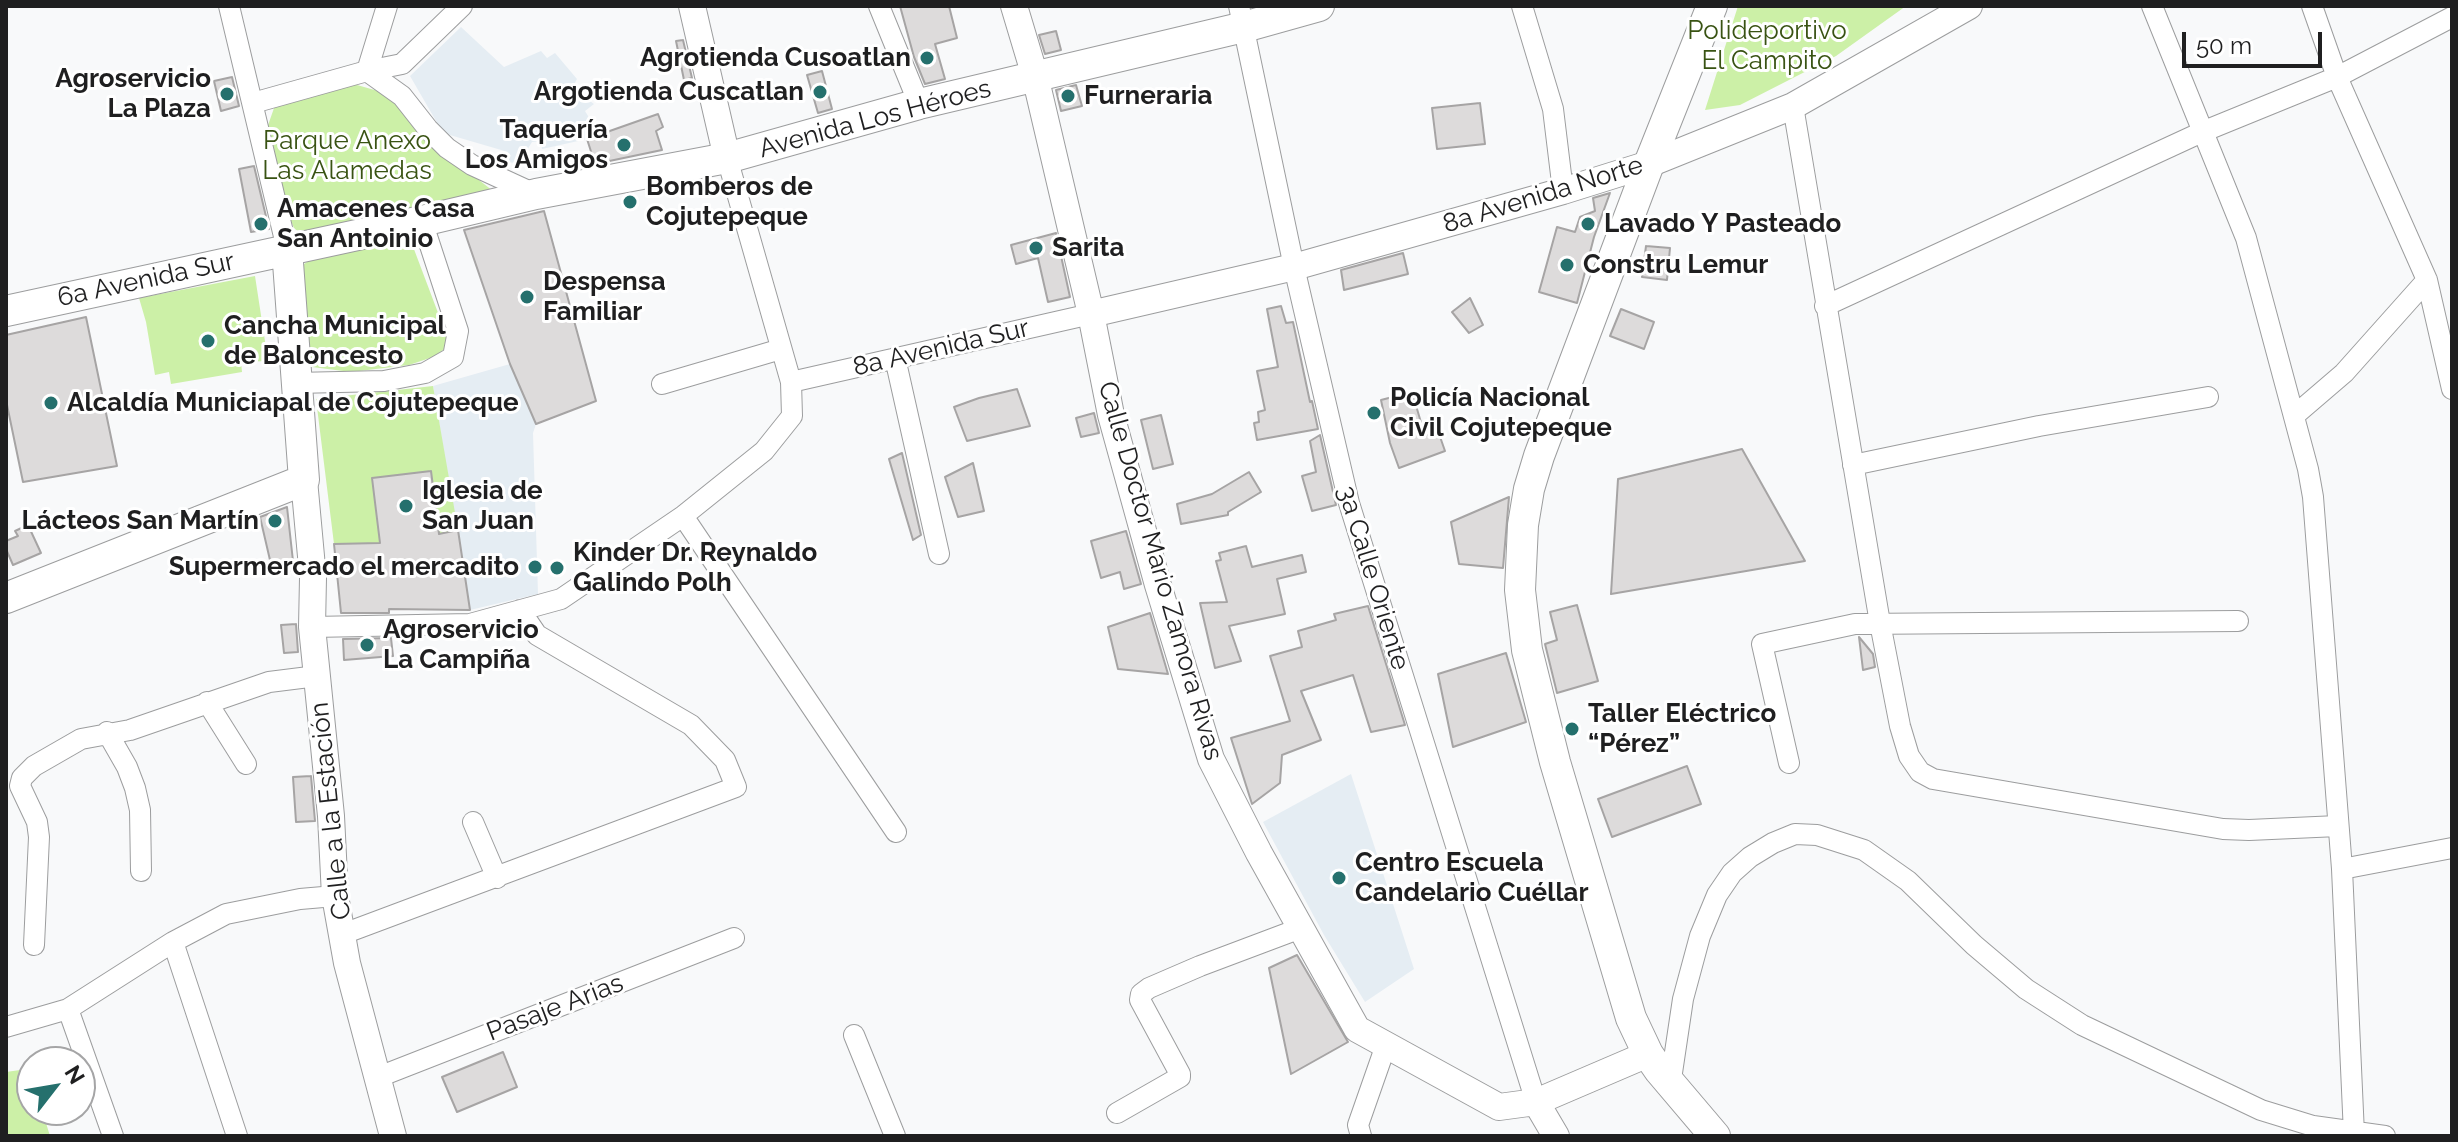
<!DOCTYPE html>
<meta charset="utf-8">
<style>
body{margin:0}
#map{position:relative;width:2458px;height:1142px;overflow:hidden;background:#f8f9fa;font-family:Raleway,sans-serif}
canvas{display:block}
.frame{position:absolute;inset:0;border:8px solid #1f1f20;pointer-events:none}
.north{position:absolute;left:16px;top:1046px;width:80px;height:80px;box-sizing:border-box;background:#fff;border:2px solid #a5a5a6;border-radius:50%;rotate:59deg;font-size:22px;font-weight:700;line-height:32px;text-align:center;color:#1f1f20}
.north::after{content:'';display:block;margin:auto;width:28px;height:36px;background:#25706d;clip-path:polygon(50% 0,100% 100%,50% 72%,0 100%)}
.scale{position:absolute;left:2182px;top:32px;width:140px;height:36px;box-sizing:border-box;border:4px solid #1f1f20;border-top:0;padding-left:10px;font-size:24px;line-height:28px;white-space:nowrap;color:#1f1f20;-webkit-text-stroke:6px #fff;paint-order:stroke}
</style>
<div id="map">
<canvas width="2458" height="1142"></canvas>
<div class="frame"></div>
<div class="north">N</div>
<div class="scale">50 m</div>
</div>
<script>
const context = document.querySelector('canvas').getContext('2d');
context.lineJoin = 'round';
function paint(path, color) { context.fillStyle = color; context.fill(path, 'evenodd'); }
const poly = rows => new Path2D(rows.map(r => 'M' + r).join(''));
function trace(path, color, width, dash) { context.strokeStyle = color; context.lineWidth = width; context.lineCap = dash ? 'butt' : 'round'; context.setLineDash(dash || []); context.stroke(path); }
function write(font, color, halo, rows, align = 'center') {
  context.font = font + ' Raleway,sans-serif'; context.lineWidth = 6; context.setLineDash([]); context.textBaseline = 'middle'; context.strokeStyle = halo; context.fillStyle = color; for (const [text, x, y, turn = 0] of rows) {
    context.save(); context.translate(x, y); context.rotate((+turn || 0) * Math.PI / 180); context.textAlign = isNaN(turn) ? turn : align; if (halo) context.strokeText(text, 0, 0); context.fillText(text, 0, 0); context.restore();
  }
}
const built = poly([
 [461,27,504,67,541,51,547,58,555,53,577,79,572,88,594,104,585,111,596,129,587,132,587,139,542,149,541,141,532,142,519,163,502,162,508,152,443,133,410,76],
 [510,364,536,424,533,433,538,594,470,610,433,386],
 [1351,774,1414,969,1365,1002,1324,935,1263,822]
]);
const green = poly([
 [1738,6,1906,6,1836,56,1740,105,1705,110],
 [336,79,385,93,407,112,442,151,493,191,303,236,294,228,288,214,267,128,279,94],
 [409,236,446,334,446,348,433,357,409,365,351,372,312,367,300,313,294,272,317,254],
 [255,276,268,361,241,362,242,372,171,384,169,372,155,375,146,322,139,298],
 [433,386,458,530,439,534,431,471,373,478,380,543,334,544,316,399],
 [27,1069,32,1082,32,1110,42,1110,50,1136,6,1136,6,1072]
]);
const building = poly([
 [900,6,949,6,957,38,935,44,945,79,925,84,914,57,900,6],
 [1056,31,1061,50,1045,54,1039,35,1056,31],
 [683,40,692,78,684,80,676,41,683,40],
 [822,71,832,109,818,113,807,75,822,71],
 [232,77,239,106,221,111,214,81,232,77],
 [1076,85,1082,106,1061,111,1056,90,1076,85],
 [1480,103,1485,144,1437,149,1432,108,1480,103],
 [658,114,663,127,656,131,662,150,595,164,587,139,658,114],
 [254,166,269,229,251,232,239,169,254,166],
 [1610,193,1594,237,1577,303,1539,292,1557,227,1575,232,1580,217,1595,211,1593,198,1610,193],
 [544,211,596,401,536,424,510,364,464,230,544,211],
 [1056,233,1070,297,1048,302,1038,258,1016,264,1011,245,1056,233],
 [1646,246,1670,248,1667,280,1642,277,1646,246],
 [1403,253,1408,274,1344,290,1341,270,1403,253],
 [1470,298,1483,325,1469,333,1452,312,1470,298],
 [1281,306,1286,323,1293,322,1310,402,1312,401,1318,429,1257,440,1254,423,1259,422,1258,412,1265,410,1257,371,1278,367,1267,309,1281,306],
 [1621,309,1654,322,1644,349,1610,336,1621,309],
 [86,317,117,466,23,482,6,400,6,335,86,317],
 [1017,389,1030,426,967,441,954,407,979,398,1017,389],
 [1412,392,1425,436,1438,431,1445,451,1399,468,1390,443,1381,400,1412,392],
 [1094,413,1099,433,1081,437,1076,418,1094,413],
 [1161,415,1173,464,1153,469,1141,420,1161,415],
 [1320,435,1336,505,1312,511,1302,476,1316,472,1310,441,1320,435],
 [1742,449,1805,561,1611,594,1618,479,1742,449],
 [902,453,921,535,913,540,889,459,902,453],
 [973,463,984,511,958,517,945,477,973,463],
 [431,471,439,534,458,530,470,610,389,609,389,613,341,613,334,544,380,543,372,478,431,471],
 [1249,472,1261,492,1228,512,1228,515,1181,524,1177,504,1212,494,1249,472],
 [1509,497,1503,568,1459,564,1451,522,1509,497],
 [287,507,294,570,273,573,260,517,287,507],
 [28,525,41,553,13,565,6,549,6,541,18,536,15,531,28,525],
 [1126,531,1141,584,1124,589,1120,572,1101,578,1091,541,1126,531],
 [1246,546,1252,567,1302,555,1306,572,1277,579,1285,614,1229,626,1241,661,1215,668,1200,603,1227,602,1216,561,1221,560,1219,553,1246,546],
 [1577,605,1598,681,1557,693,1545,644,1557,640,1550,612,1577,605],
 [1368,606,1405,725,1371,732,1353,675,1301,691,1321,740,1282,755,1280,783,1252,804,1231,738,1290,721,1270,656,1302,647,1298,631,1336,620,1334,614,1368,606],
 [1150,613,1168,674,1118,669,1108,627,1150,613],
 [296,624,298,652,284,653,281,625,296,624],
 [1859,637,1873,654,1875,667,1863,670,1859,637],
 [391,638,393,656,344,660,343,639,391,638],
 [1506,653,1526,722,1453,747,1438,674,1506,653],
 [1687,766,1701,804,1612,837,1598,799,1687,766],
 [311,776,315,821,296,822,293,777,311,776],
 [1297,955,1348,1042,1291,1074,1269,968,1297,955],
 [503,1052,517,1087,457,1112,442,1077,503,1052]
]);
const minor = poly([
 [229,6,287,249],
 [879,6,919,104],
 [1239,6,1294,267,1349,503,1536,1102],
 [1522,6,1553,109,1563,191],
 [2152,6,2246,238,2308,469,2313,497,2342,869,2354,1134],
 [2312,6,2337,77,2427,280,2452,389],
 [367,71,402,96,428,129,447,148,472,165,535,194],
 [367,71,387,6],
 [253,103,367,71,402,64,462,6],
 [1793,106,1880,623,1900,726,1909,756,1920,772,1933,779,2223,829,2249,830,2338,826],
 [1825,306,2202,132,2337,77,2452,17],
 [895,358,939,554],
 [791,382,1091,314],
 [295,383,384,381,425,373,453,357,458,331,422,221],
 [662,384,781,349],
 [2295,415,2344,373,2427,280],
 [1853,465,2039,426,2208,397],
 [683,516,896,832],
 [312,627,470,624,561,599,683,516,764,451,792,416,791,382,727,158],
 [207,702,246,764],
 [107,732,127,767,135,788,140,810,141,871],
 [1789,763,1762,644,1855,624,2238,621],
 [473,822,497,878],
 [2342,869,2452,848],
 [343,934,736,787,725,760,691,725,537,635,520,610],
 [173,942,237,1136],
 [34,945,39,837,37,822,20,786,22,778,34,766,81,739,130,730,269,682,317,676],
 [68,1009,113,1136],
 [6,1027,68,1009,173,942,226,914,300,899,335,896],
 [854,1035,895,1136],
 [376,1078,734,938],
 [1670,1086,1683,999,1700,936,1717,895,1732,873,1750,857,1773,843,1795,834,1817,835,1864,850,1908,881,1974,945,2026,989,2082,1025,2261,1110,2313,1126,2385,1136],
 [1117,1113,1180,1077,1180,1074,1140,1000,1141,994,1149,988,1200,966,1301,928],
 [1361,1136,1358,1125,1386,1045]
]);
const tertiary = poly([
 [692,6,727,158],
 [1014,6,1035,76,1091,314,1111,415,1158,585,1211,759,1259,853,1357,1029,1499,1107,1536,1102,1648,1054],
 [1091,314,1294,267,1563,191,1649,164,1793,106,1969,6],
 [304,480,313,578,312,627,331,816,335,896,347,963,393,1136],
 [1536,1102,1556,1136]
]);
const secondary = poly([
 [1712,6,1649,164,1539,456,1529,489,1523,525,1520,590,1527,650,1555,762,1631,1018,1648,1054,1659,1070,1715,1136],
 [6,311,422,221,536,194,727,158,919,104,1244,27,1319,6],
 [6,598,304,480,287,249]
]);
const markers = [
 [927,58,8,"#25706d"],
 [820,92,8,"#25706d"],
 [227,94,8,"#25706d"],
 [1068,96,8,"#25706d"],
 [624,145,8,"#25706d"],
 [630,202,8,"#25706d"],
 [261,224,8,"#25706d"],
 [1588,224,8,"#25706d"],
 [1036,248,8,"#25706d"],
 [1567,265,8,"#25706d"],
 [527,297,8,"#25706d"],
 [208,341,8,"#25706d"],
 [51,403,8,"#25706d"],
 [1374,413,8,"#25706d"],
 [406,506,8,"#25706d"],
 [275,521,8,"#25706d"],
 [535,567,8,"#25706d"],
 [557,568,8,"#25706d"],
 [367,645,8,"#25706d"],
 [1572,729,8,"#25706d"],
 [1339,878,8,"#25706d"]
];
const parkNames = [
 ["Polideportivo",1767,31],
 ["El Campito",1767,61],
 ["Parque Anexo",347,141],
 ["Las Alamedas",347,171]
];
const poiNames = [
 ["Agrotienda Cusoatlan",911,58,"right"],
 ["Agroservicio",211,79,"right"],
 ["La Plaza",211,109,"right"],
 ["Argotienda Cuscatlan",804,92,"right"],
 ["Furneraria",1084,96],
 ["Taquería",608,130,"right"],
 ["Los Amigos",608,160,"right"],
 ["Bomberos de",646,187],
 ["Cojutepeque",646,217],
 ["Amacenes Casa",277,209],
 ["San Antoinio",277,239],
 ["Lavado Y Pasteado",1604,224],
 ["Sarita",1052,248],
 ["Constru Lemur",1583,265],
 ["Despensa",543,282],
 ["Familiar",543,312],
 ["Cancha Municipal",224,326],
 ["de Baloncesto",224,356],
 ["Policía Nacional",1390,398],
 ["Civil Cojutepeque",1390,428],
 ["Alcaldía Municiapal de Cojutepeque",67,403],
 ["Iglesia de",422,491],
 ["San Juan",422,521],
 ["Lácteos San Martín",259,521,"right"],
 ["Kinder Dr. Reynaldo",573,553],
 ["Galindo Polh",573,583],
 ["Supermercado el mercadito",519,567,"right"],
 ["Agroservicio",383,630],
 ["La Campiña",383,660],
 ["Taller Eléctrico",1588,714],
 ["“Pérez”",1588,744],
 ["Centro Escuela",1355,863],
 ["Candelario Cuéllar",1355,893]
];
const streetNames = [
 ["Avenida Los Héroes",875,119,-15],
 ["8a Avenida Norte",1543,195,-17],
 ["6a Avenida Sur",146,280,-12],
 ["8a Avenida Sur",941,348,-13],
 ["Calle Doctor Mario Zamora Rivas",1160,571,74],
 ["3a Calle Oriente",1373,578,73],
 ["Calle a la Estación",331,811,-96],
 ["Pasaje Arias",555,1008,-21]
];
paint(built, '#e5edf3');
paint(green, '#ccf0a7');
paint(building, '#dddbdb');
trace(building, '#a6a4a4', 2);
trace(minor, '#9c9d9e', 22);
trace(tertiary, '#9c9d9e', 28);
trace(secondary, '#9c9d9e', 32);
trace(minor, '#fff', 20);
trace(tertiary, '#fff', 26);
trace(secondary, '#fff', 30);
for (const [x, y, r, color] of markers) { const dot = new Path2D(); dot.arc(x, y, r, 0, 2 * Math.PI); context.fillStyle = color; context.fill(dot); trace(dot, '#fff', 3); }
write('26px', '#395313', '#fff', parkNames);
write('bold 26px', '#1f1f20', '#fff', poiNames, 'left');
write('26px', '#1f1f20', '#fff', streetNames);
</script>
